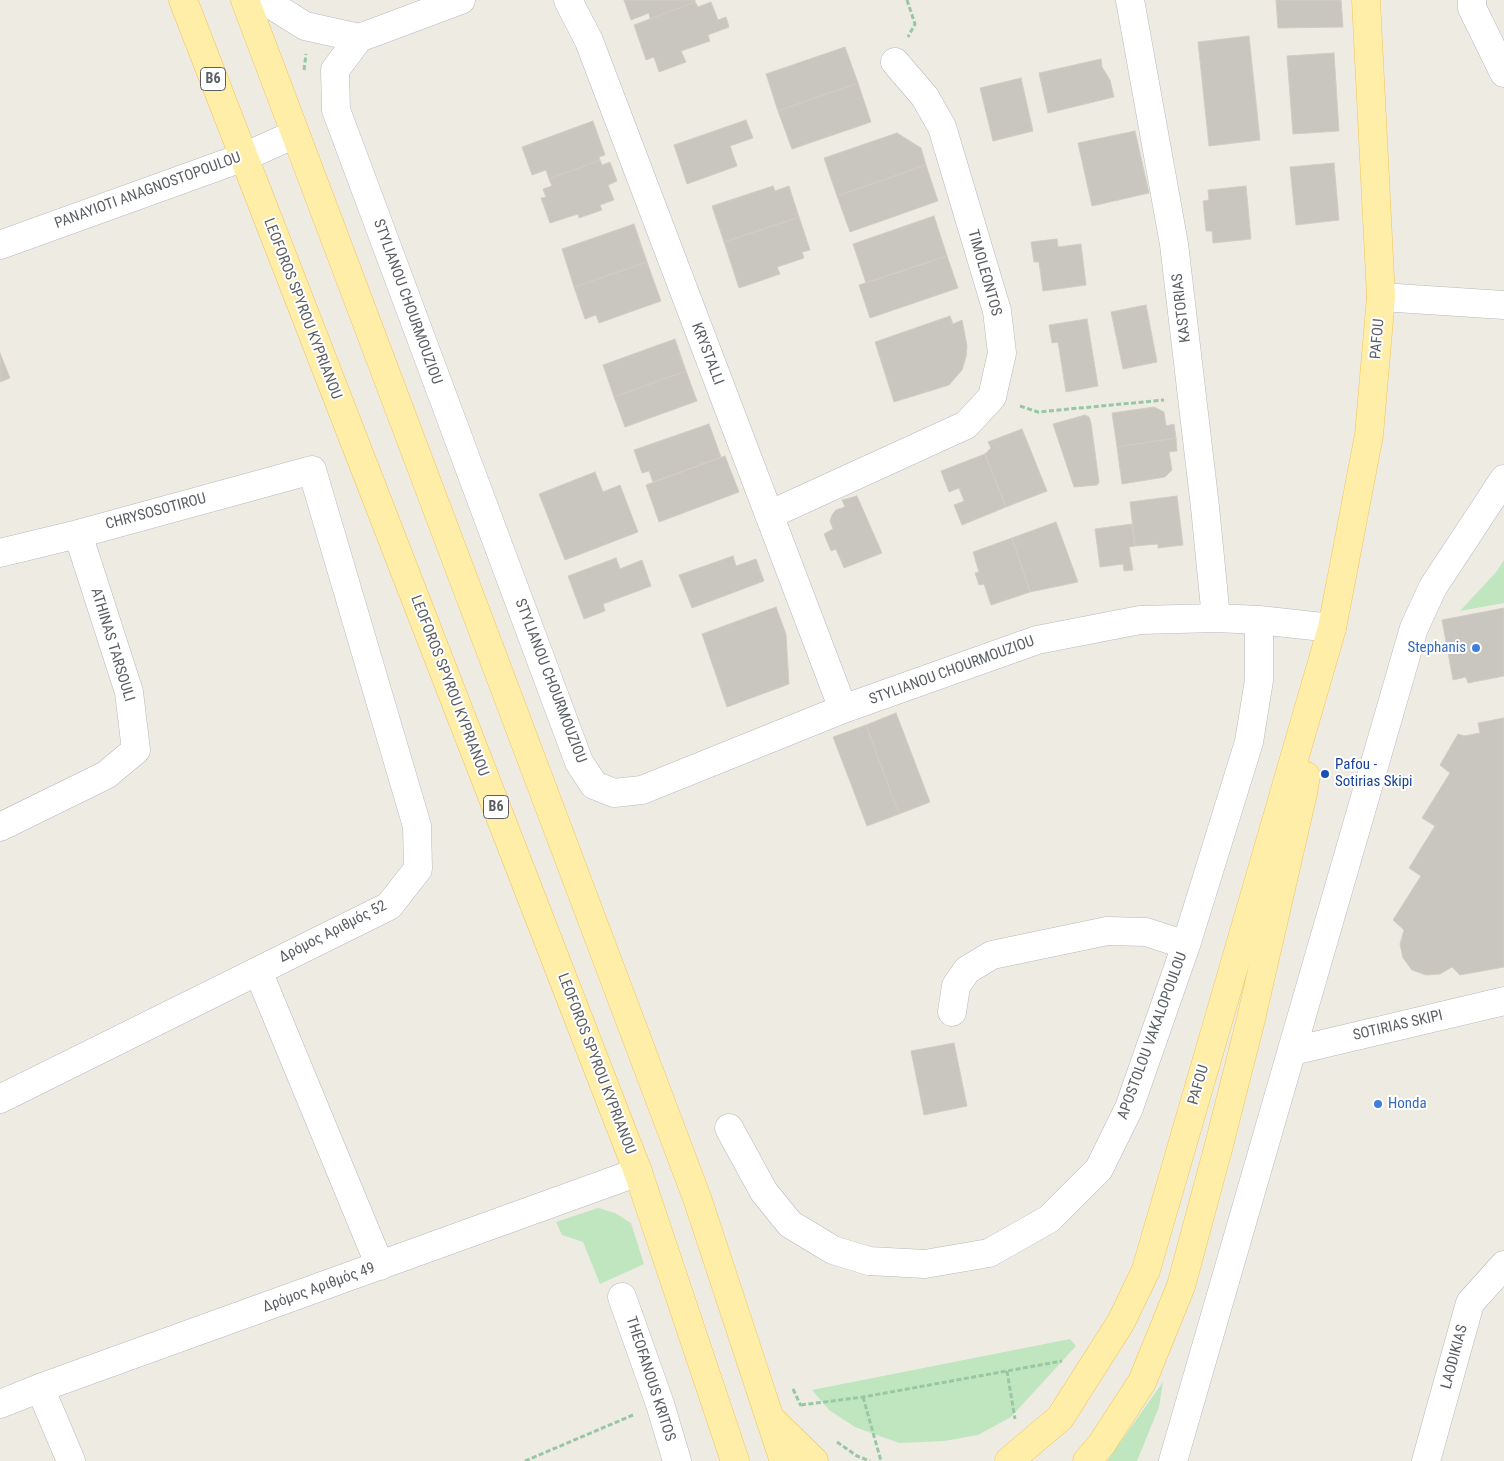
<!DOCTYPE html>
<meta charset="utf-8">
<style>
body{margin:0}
canvas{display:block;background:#eeebe3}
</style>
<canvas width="1504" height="1461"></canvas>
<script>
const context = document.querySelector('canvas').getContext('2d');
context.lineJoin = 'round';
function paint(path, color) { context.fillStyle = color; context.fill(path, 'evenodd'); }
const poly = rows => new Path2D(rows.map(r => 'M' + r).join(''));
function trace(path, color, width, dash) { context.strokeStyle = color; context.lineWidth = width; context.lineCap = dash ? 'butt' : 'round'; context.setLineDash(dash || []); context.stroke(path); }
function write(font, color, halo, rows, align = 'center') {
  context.font = font + ' "Roboto Condensed",sans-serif'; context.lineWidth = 4; context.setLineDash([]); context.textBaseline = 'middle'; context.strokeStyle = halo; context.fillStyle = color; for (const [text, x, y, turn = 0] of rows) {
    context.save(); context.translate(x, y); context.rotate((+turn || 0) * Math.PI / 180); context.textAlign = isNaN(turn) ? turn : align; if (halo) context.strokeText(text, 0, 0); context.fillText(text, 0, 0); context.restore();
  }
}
const green = poly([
 [1504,560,1504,603,1460,611,1497,571],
 [598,1208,615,1213,631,1223,644,1264,600,1284,583,1242,562,1235,556,1222],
 [1070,1339,1076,1346,1011,1417,978,1435,944,1441,899,1443,855,1427,829,1410,812,1390],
 [1163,1382,1159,1407,1137,1461,1107,1461]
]);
const building = poly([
 [624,0,695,0,695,2,650,19,649,13,631,20,624,0],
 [1276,0,1341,0,1343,27,1278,28,1276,0],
 [695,2,698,7,711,2,718,20,726,17,729,27,708,35,710,41,681,51,686,62,659,72,654,57,646,60,634,25,695,2],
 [1249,36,1260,140,1209,146,1198,42,1249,36],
 [845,47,858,83,778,111,766,74,845,47],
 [1334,53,1339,131,1293,134,1287,56,1334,53],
 [1101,59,1102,67,1110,80,1114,97,1048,113,1039,73,1101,59],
 [1021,78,1033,131,993,141,980,88,1021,78],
 [858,83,871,122,792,149,778,111,858,83],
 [746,120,753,138,730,146,737,166,687,184,674,145,746,120],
 [593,121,605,155,599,157,600,160,549,179,546,170,532,175,522,147,593,121],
 [1135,131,1149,193,1092,206,1078,143,1135,131],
 [897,133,921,148,926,165,837,196,824,158,897,133],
 [600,160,602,165,610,162,617,181,608,185,614,200,600,205,602,210,579,218,578,214,550,223,541,198,546,197,543,189,552,186,549,179,600,160],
 [1334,163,1339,220,1296,225,1290,167,1334,163],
 [926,165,938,201,850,232,837,196,926,165],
 [773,186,775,191,789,186,799,217,724,242,712,206,773,186],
 [1246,186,1251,239,1213,243,1212,231,1206,231,1203,201,1209,200,1208,190,1246,186],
 [934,216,947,256,866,283,853,244,934,216],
 [799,217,810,250,802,252,804,258,777,267,780,274,739,288,724,242,799,217],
 [634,224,647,262,574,287,562,249,634,224],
 [1057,239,1058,247,1081,244,1086,285,1043,291,1039,262,1034,262,1031,242,1057,239],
 [947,256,958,288,870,318,859,285,947,256],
 [647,262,661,301,599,323,596,315,585,319,574,287,647,262],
 [1146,305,1157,362,1123,369,1111,312,1146,305],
 [950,316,953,324,962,320,967,346,966,357,962,370,949,385,894,402,875,342,950,316],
 [1087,319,1098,386,1066,392,1058,342,1052,343,1049,325,1087,319],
 [675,339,686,371,614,397,603,365,675,339],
 [0,353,10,378,0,382,0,353],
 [686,371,697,401,625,427,614,397,686,371],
 [1154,407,1164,412,1166,426,1174,424,1176,438,1117,447,1112,413,1154,407],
 [1085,415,1089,417,1091,423,1099,482,1097,485,1074,487,1053,424,1085,415],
 [709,424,721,457,653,482,649,471,642,473,634,450,709,424],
 [1022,429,1047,491,1006,507,985,454,991,448,988,442,1022,429],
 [1176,438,1177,451,1169,452,1172,470,1165,477,1122,484,1117,447,1176,438],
 [985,454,1006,507,962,525,954,505,964,501,959,488,949,492,941,471,985,454],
 [725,456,739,492,659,522,646,485,725,456],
 [595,472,603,492,620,485,638,532,565,560,539,494,595,472],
 [857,496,882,553,844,568,836,549,831,551,824,534,833,529,830,521,832,515,836,510,845,507,842,500,857,496],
 [1177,496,1183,545,1158,548,1158,544,1135,546,1130,502,1177,496],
 [1056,522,1078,582,1030,592,1012,538,1056,522],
 [1132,524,1135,546,1129,547,1133,570,1124,571,1123,564,1100,567,1095,529,1132,524],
 [1012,538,1030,592,991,605,984,584,979,585,975,573,979,572,973,552,1012,538],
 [733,556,736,566,756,559,764,581,692,608,679,575,733,556],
 [616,558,620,569,642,560,651,586,603,604,605,611,584,619,568,576,616,558],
 [776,607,786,634,789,684,727,707,702,634,776,607],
 [1504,608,1504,676,1468,683,1466,677,1453,680,1442,620,1504,608],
 [896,713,930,802,899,814,866,725,896,713],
 [1504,718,1504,967,1460,975,1452,967,1440,974,1426,975,1412,970,1403,958,1400,944,1404,930,1393,920,1421,876,1409,868,1435,826,1422,818,1450,773,1440,765,1458,734,1464,736,1480,733,1478,723,1504,718],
 [866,725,899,814,867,826,833,737,866,725],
 [954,1043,967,1106,924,1115,911,1051,954,1043]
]);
const path = poly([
 [907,0,915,24,908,37],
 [304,70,306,54],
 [1020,406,1038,412,1164,400],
 [1007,1371,1015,1419],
 [793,1389,801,1406],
 [863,1397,881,1461],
 [801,1405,863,1397,1062,1361],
 [837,1442,857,1456,870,1461],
 [525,1461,633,1415]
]);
const minor = poly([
 [269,0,273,6,305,26,359,38],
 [568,0,589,41,843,709],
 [1130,0,1174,244,1205,507,1216,618],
 [1472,0,1472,8,1504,73],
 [359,38,335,70,336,110,579,762,594,785,614,793,642,790,843,709,1037,640,1140,620,1216,618,1259,620,1332,628],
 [359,38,461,0],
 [0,245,244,157,295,134],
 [1381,297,1504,305],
 [769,515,966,425,992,397,1002,353,997,311,942,127,925,97,895,62],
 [0,553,78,534,312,470,417,826,418,869,389,906,0,1099],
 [0,827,106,775,136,750,129,692,78,534],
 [258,971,380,1266],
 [952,1012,956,986,967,970,992,955,1107,931,1146,932,1186,945],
 [1293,1051,1504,1001],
 [729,1128,764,1192,790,1224,833,1250,869,1261,925,1264,989,1253,1049,1219,1099,1169,1129,1108,1186,945,1249,742,1259,680,1259,620],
 [622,1297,660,1404,677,1461],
 [40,1388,71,1461],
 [0,1404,40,1388,638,1172],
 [1173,1461,1414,628,1433,587,1504,479],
 [1426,1461,1470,1303,1504,1265]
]);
const major = poly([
 [183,0,638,1172,735,1461],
 [245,0,697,1198,784,1461],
 [775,1423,814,1461],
 [1009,1461,1060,1418,1121,1322,1146,1270,1332,628,1369,435,1381,297,1366,0],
 [1087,1461,1101,1445,1142,1382,1181,1286,1219,1145,1250,1023,1303,793,1306,776]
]);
const markers = [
 [1476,648,5,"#3f7fe0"],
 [1325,774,5,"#1a4fb4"],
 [1378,1104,5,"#3f7fe0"]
];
const shields = [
 [213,79,25],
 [496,807,25]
];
const shieldNames = [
 ["B6",213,79],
 ["B6",496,807]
];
const streetNames = [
 ["PANAYIOTI ANAGNOSTOPOULOU",148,191,-20],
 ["TIMOLEONTOS",984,273,74],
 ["STYLIANOU CHOURMOUZIOU",407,302,70],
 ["KASTORIAS",1182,308,-97],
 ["LEOFOROS SPYROU KYPRIANOU",302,309,69],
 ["PAFOU",1378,339,-85],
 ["KRYSTALLI",707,354,69],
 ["CHRYSOSOTIROU",156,512,-15],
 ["ATHINAS TARSOULI",112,645,73],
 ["STYLIANOU CHOURMOUZIOU",952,671,-20],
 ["STYLIANOU CHOURMOUZIOU",550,681,69],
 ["LEOFOROS SPYROU KYPRIANOU",449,686,69],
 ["Δρόμος Αριθμός 52",333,932,-27],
 ["SOTIRIAS SKIPI",1398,1026,-13],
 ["APOSTOLOU VAKALOPOULOU",1153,1036,-70],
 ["LEOFOROS SPYROU KYPRIANOU",596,1064,69],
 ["PAFOU",1199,1085,-74],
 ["Δρόμος Αριθμός 49",319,1288,-20],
 ["LAODIKIAS",1455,1357,-75],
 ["THEOFANOUS KRITOS",650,1379,72]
];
const shopNames = [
 ["Stephanis",1466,648],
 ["Honda",1388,1104,"left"]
];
const transitNames = [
 ["Pafou -",1335,765],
 ["Sotirias Skipi",1335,782]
];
paint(green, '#c0e6bf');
paint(building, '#c9c6c0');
trace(building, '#d3cdc1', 1);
trace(minor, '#b6b9be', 29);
trace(major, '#f3c358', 29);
trace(path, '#98c7a4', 3, [5, 2.5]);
trace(minor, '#fff', 28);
trace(major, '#ffeea7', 28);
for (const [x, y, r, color] of markers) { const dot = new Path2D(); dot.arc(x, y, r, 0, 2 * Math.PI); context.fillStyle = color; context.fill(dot); trace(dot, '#fff', 2); }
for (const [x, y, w] of shields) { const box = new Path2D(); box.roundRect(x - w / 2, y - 11.5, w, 23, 4); context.fillStyle = '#fff'; context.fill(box); trace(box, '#5b5f64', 1); }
write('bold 14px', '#5b5f64', null, shieldNames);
write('15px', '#5b5f64', '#fff', streetNames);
write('15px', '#366cbe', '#fff', shopNames, 'right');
write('15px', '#164399', '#fff', transitNames, 'left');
</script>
